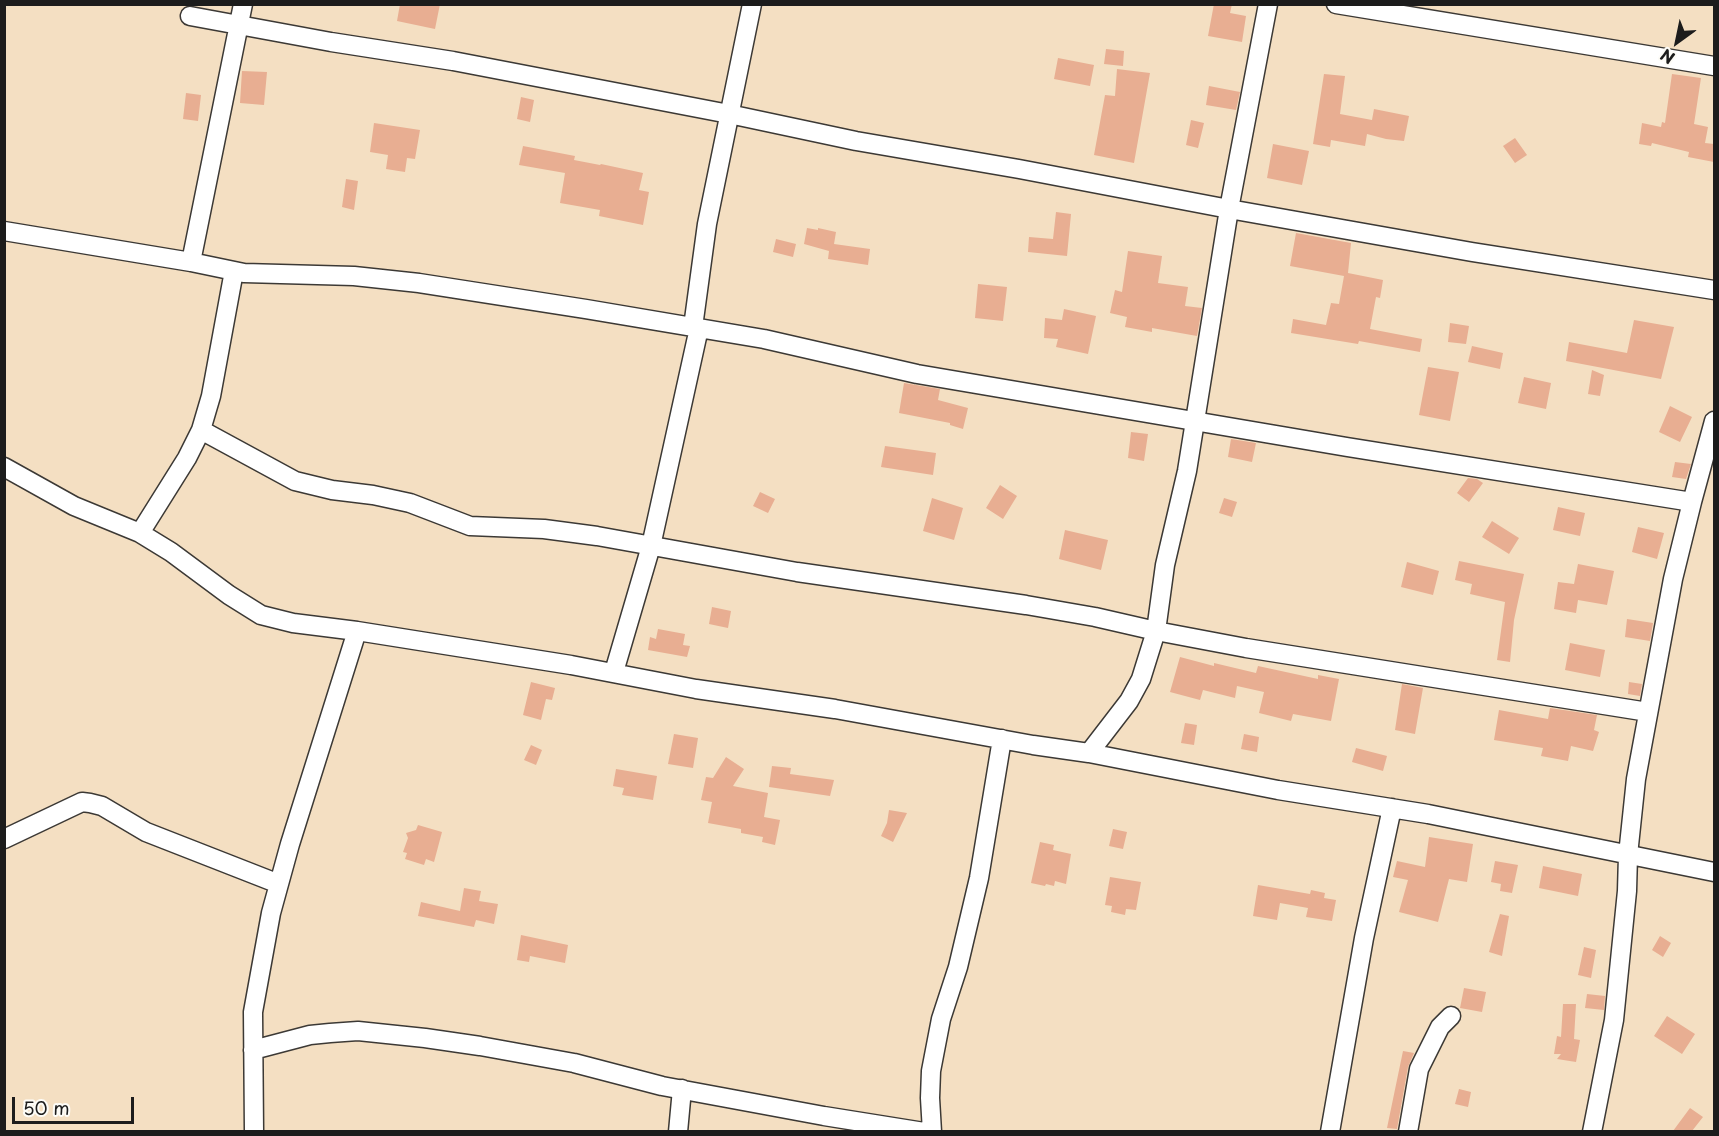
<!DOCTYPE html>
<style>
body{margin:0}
#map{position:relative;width:1719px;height:1136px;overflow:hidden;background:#f4dfc2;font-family:"Playpen Sans",sans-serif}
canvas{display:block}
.frame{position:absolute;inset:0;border:6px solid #1c1c1c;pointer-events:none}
.north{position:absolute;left:1647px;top:12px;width:60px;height:60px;-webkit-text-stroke:4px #fdfcf7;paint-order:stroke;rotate:213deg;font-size:16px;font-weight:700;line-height:24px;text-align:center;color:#1c1c1c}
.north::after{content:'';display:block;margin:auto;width:21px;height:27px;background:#1c1c1c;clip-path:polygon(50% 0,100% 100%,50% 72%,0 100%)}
.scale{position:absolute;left:12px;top:1097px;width:122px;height:27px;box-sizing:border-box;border:3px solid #1c1c1c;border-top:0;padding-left:8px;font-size:18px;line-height:21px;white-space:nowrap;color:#1c1c1c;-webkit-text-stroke:4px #fdfcf7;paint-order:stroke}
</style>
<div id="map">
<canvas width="1719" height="1136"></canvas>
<div class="frame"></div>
<div class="north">N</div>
<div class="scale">50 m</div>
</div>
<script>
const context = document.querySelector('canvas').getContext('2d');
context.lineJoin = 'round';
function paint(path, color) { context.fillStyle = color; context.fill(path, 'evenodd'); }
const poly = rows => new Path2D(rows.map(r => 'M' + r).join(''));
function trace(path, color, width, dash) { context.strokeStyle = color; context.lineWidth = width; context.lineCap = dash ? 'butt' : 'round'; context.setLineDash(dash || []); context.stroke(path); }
const building = poly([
 [400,4,440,4,435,29,397,21],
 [1214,4,1232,4,1230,13,1246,16,1242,42,1208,36],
 [1106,49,1124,51,1123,66,1104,64],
 [1058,58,1094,65,1090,86,1054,79],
 [1117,69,1150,73,1134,163,1094,155,1105,95,1115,96],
 [242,71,267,72,264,105,240,103],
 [1324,74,1345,76,1340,114,1372,120,1374,109,1409,116,1404,141,1386,139,1367,134,1365,146,1331,140,1330,147,1313,144],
 [1672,74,1701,78,1694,124,1708,127,1705,143,1714,144,1714,162,1688,157,1689,152,1652,143,1651,146,1639,144,1642,123,1661,127,1662,122,1665,123],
 [1209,86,1240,92,1236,110,1206,105],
 [186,93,201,95,198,121,183,119],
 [521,97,534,100,530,122,517,119],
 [1191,120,1204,123,1198,148,1186,145],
 [374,123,420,130,415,159,407,158,405,172,386,169,388,155,370,152],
 [1515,138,1527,155,1515,163,1503,146],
 [1273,144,1309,151,1302,185,1267,178],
 [523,146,575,156,574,160,600,165,601,164,643,173,639,190,649,192,643,225,599,216,600,210,560,203,565,173,519,165],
 [346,179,358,181,354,210,342,207],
 [1056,212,1071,214,1067,256,1028,252,1029,237,1053,239],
 [807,228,818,230,818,228,836,232,834,244,870,249,868,265,828,259,829,251,804,244],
 [1296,233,1351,243,1348,273,1383,280,1380,298,1376,297,1370,329,1422,339,1420,352,1359,341,1358,344,1291,333,1293,319,1326,325,1331,303,1339,304,1344,276,1290,266],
 [776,239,796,244,793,257,773,252],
 [1128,251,1162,256,1158,283,1188,287,1185,306,1202,308,1197,336,1152,328,1152,332,1125,327,1127,317,1110,313,1115,290,1122,292],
 [978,284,1007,287,1003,321,975,318],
 [1064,309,1096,316,1088,354,1056,347,1058,339,1044,338,1045,318,1062,320],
 [1634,320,1674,327,1661,379,1566,361,1569,342,1627,353],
 [1450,323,1469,326,1466,344,1448,342],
 [1472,346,1503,353,1500,369,1468,362],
 [1428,367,1459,372,1450,421,1419,415],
 [1592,370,1604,375,1600,396,1588,394],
 [1524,377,1551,383,1546,409,1518,403],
 [904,383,940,389,938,400,968,408,963,429,950,425,950,423,899,413],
 [1670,406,1692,417,1680,442,1659,432],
 [1131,432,1148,434,1144,461,1128,458],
 [1231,439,1256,443,1252,462,1228,457],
 [885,446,936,453,933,475,881,467],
 [1675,462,1691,464,1686,479,1672,477],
 [1468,478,1477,479,1483,483,1469,502,1457,493],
 [1000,485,1017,496,1003,519,986,508],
 [760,492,775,499,768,513,753,506],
 [932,498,963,508,954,540,923,531],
 [1224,498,1237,502,1232,517,1219,513],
 [1558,507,1585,513,1580,536,1553,530],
 [1492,521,1519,538,1509,554,1482,537],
 [1638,527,1664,533,1657,559,1632,552],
 [1065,530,1108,540,1101,570,1059,559],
 [1459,561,1524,574,1514,620,1510,662,1497,660,1505,602,1470,594,1472,584,1455,580],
 [1407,562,1439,571,1433,595,1401,587],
 [1578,564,1614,571,1607,605,1578,600,1576,613,1554,609,1558,582,1574,584],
 [712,607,731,611,728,628,709,624],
 [1627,619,1653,623,1650,641,1625,637],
 [658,629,685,634,683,645,690,646,687,657,648,650,650,637,656,639],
 [1570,643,1605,650,1600,677,1565,670],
 [1180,657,1214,666,1214,663,1256,673,1258,666,1318,679,1318,675,1339,679,1331,721,1293,714,1291,721,1259,713,1264,692,1237,686,1235,698,1203,690,1200,700,1170,692],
 [531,682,555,688,552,700,546,699,541,720,523,715],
 [1629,682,1642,684,1640,696,1628,694],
 [1402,684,1423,688,1415,734,1395,730],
 [1550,708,1597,715,1594,730,1599,732,1593,751,1571,746,1568,761,1541,756,1543,748,1494,740,1499,710,1548,719],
 [1185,723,1197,725,1194,745,1181,743],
 [674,734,698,738,693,768,668,764],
 [1244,734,1259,737,1257,752,1241,749],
 [531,745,542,750,536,765,524,760],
 [1356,748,1387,756,1383,771,1352,762],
 [726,757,744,769,733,786,768,793,764,817,780,820,775,845,762,842,763,837,741,833,741,829,708,823,712,802,701,800,706,777,713,778],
 [772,766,791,768,790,774,834,780,830,796,769,787],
 [616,769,657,776,653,800,622,795,624,788,613,786],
 [889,810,907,813,893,842,881,836,887,823],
 [418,825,442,832,434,862,426,859,424,865,405,859,407,853,403,852,408,838,406,833,416,830],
 [1113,829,1127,832,1123,849,1109,846],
 [1429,837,1473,844,1467,882,1449,879,1438,922,1399,912,1408,880,1393,877,1397,861,1425,867],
 [1040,842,1054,845,1053,850,1071,854,1066,884,1055,881,1054,886,1046,884,1045,886,1031,883],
 [1495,861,1518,865,1512,893,1500,891,1501,884,1491,882],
 [1543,866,1582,874,1578,896,1539,888],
 [1110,877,1141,882,1136,910,1126,909,1125,915,1111,912,1112,906,1105,905],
 [1258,885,1310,894,1311,890,1325,893,1324,898,1336,900,1332,921,1306,917,1308,908,1280,903,1277,920,1253,916],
 [464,888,481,891,479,901,498,904,494,924,476,920,474,927,418,916,421,902,460,911],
 [1500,914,1509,916,1502,956,1489,952],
 [521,935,568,945,565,963,530,956,529,962,517,960],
 [1660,936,1671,943,1663,957,1652,950],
 [1584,947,1596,950,1591,978,1578,975],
 [1464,988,1486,992,1482,1012,1460,1008],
 [1587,994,1605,996,1604,1010,1585,1008],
 [1563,1004,1576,1004,1574,1039,1580,1040,1576,1062,1557,1059,1561,1054,1554,1054,1557,1036,1561,1037],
 [1667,1016,1695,1034,1682,1054,1654,1036],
 [1403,1051,1414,1053,1408,1067,1397,1129,1387,1128],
 [1459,1089,1471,1092,1468,1107,1455,1104],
 [1690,1108,1703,1117,1692,1131,1673,1131]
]);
const minor = poly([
 [1336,4,1714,66],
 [190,16,331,42,453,61,729,114,856,141,1019,169,1229,209,1472,252,1714,290],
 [4,231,191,262,244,273,354,276,419,283,586,309,764,339,917,374,1347,447,1692,502],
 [191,262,243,4],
 [693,327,707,224,752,4],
 [201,430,295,481,332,490,373,495,410,503,470,526,544,529,597,536,797,572,1026,605,1095,617,1156,631,1165,565,1187,471,1229,209,1268,4],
 [4,467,74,506,140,533,171,552,229,595,261,615,293,623,357,631,571,665,696,689,835,709,1033,745,1089,753,1278,790,1428,814,1714,872],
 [140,533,187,458,201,430,211,396,234,271],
 [614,672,651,546,699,328],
 [1089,753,1129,701,1141,679,1156,631,1246,648,1648,712],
 [4,839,82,802,90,803,102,806,146,832,279,884],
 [253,1050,310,1035,330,1033,358,1031,425,1038,480,1046,574,1063,662,1086,824,1116,924,1132],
 [254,1132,253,1012,271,913,290,844,357,631],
 [678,1132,682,1089],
 [932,1132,930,1098,931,1071,941,1019,958,967,979,878,1002,739],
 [1330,1132,1364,938,1392,808],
 [1408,1132,1419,1069,1440,1027,1451,1016],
 [1592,1132,1614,1020,1627,891,1628,855,1636,779,1673,579,1692,502,1714,421]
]);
paint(building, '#e8ae92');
trace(minor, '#3c3935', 21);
trace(minor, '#fff', 18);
</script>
